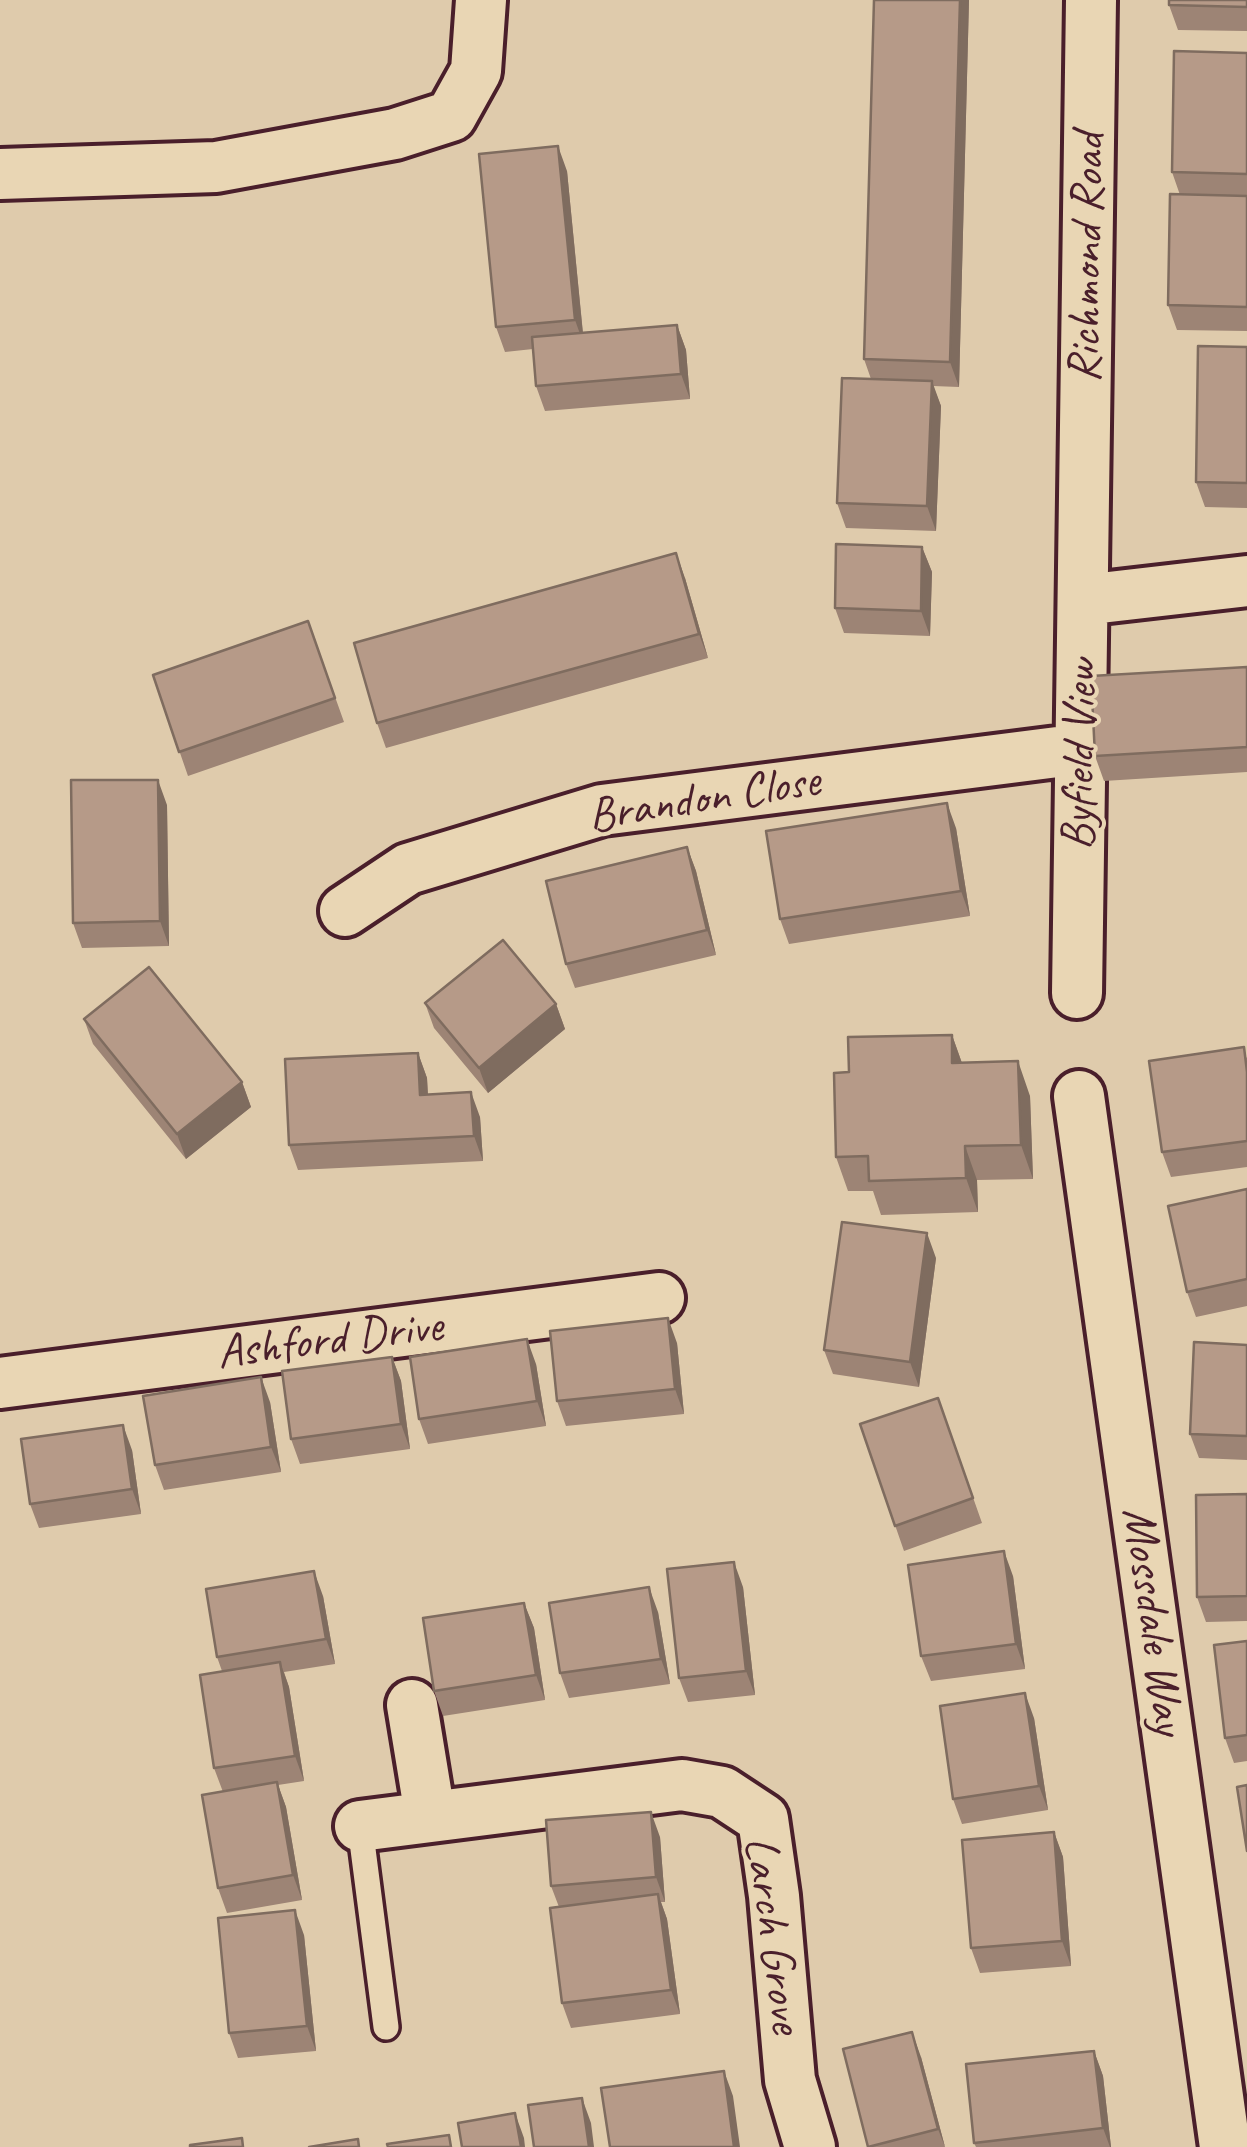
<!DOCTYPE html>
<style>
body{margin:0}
canvas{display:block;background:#dfcbac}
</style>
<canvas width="1247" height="2147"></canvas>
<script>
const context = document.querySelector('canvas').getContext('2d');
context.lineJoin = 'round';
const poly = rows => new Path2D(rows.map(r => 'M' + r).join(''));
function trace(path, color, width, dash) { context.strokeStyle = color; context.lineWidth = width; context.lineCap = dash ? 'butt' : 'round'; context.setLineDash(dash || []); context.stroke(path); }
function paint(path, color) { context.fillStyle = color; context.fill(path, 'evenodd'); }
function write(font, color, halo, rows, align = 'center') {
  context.font = font + ' Caveat,sans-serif'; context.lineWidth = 8; context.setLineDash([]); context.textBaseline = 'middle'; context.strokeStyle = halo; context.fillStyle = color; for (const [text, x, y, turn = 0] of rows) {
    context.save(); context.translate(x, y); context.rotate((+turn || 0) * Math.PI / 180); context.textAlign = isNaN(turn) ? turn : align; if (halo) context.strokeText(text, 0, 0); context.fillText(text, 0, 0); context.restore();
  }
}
const service = poly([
 [360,1826,386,2027]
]);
const minor = poly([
 [0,174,216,167,395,134,451,116,476,71,481,0],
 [1083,600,1247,581],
 [345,911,408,869,602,810,1081,749],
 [1077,993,1091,0],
 [1079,1096,1225,2147],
 [0,1383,659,1298],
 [412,1705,430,1815],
 [360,1826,682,1785,722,1792,763,1819,774,1896,790,2080,810,2147]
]);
const wall = poly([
 [874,0,969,0,959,387,933,386,941,406,936,531,846,528,837,503,871,379,864,359],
 [1247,0,1247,31,1178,30,1169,5],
 [1247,53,1247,331,1177,330,1168,305,1180,195,1172,172],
 [567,171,583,333,677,325,686,350,690,399,545,411,536,386,533,349,505,352,496,327],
 [1247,347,1247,508,1205,507,1196,482],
 [922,547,932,572,930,636,844,633,835,608],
 [685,578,708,658,386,748,377,723],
 [308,621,344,722,188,776,153,675],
 [1247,667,1247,772,1104,781,1095,756],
 [167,805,169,946,82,948,73,923],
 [956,828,970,916,789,944,780,919],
 [687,847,696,871,716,955,575,988,566,964],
 [425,1003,556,1004,565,1029,488,1093,434,1028],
 [84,1019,242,1082,251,1107,186,1159,93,1044],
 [952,1035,962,1063,1030,1096,1033,1179,977,1180,978,1212,881,1215,873,1191,848,1191,836,1157,849,1072],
 [418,1053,427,1078,428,1094,480,1117,483,1161,298,1170,289,1145],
 [1247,1057,1247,1167,1171,1177,1162,1152],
 [1247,1189,1247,1306,1196,1317,1187,1292],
 [936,1258,919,1387,833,1374,824,1350],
 [677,1343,684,1414,566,1426,557,1401],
 [1247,1345,1247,1460,1199,1458,1190,1434],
 [392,1357,401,1381,410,1449,300,1464,291,1439],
 [536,1364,546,1426,428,1444,419,1419],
 [938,1398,982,1523,904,1551,860,1424],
 [270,1402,281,1472,164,1490,155,1465],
 [132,1450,141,1514,39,1528,30,1504],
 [1247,1494,1247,1621,1206,1622,1197,1597],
 [1013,1576,1025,1669,931,1681,921,1656],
 [743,1587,755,1695,688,1702,679,1678],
 [323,1596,335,1664,284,1672,289,1687,304,1781,278,1785,286,1807,302,1900,227,1913,218,1888,223,1792,214,1768,222,1671,217,1657],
 [524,1603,534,1628,545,1700,443,1716,434,1691],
 [658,1612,670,1684,569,1698,560,1673],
 [1247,1641,1247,1761,1234,1763,1225,1738],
 [1034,1718,1048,1810,962,1824,953,1799],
 [1054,1832,1063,1857,1071,1966,980,1973,971,1948],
 [660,1837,665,1902,661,1902,667,1919,680,2014,571,2028,562,2003,559,1907,551,1886],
 [304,1935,316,2051,238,2058,229,2033],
 [1094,2051,1103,2076,1111,2147,976,2147,974,2143],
 [921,2057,945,2147,868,2147]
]);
const shadedWall = poly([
 [960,0,969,0,959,387,950,362],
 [558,146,567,171,584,345,575,320],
 [677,325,686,350,690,399,681,374],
 [932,381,941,406,936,531,927,506],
 [922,547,932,572,930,636,921,611],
 [676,553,685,578,708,658,699,634],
 [158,780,167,805,169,946,160,921],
 [947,803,956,828,970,916,961,891],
 [687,847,696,871,716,955,707,930],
 [556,1004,565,1029,488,1093,479,1068],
 [952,1035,964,1069,952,1063],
 [418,1053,427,1078,429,1120,420,1095],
 [1018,1061,1030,1096,1033,1179,1021,1145],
 [242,1082,251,1107,186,1159,177,1134],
 [471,1092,480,1117,483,1161,474,1136],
 [965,1146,977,1180,978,1212,966,1178],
 [927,1233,936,1258,919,1387,910,1362],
 [668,1318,677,1343,684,1414,675,1389],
 [527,1339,536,1364,546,1426,537,1401],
 [392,1357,401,1381,410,1449,401,1424],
 [261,1377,270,1402,281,1472,271,1447],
 [123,1425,132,1450,141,1514,132,1489],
 [1004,1551,1013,1576,1025,1669,1016,1644],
 [734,1562,743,1587,755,1695,746,1671],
 [314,1571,323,1596,335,1664,326,1639],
 [649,1587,658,1612,670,1684,661,1659],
 [524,1603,534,1628,545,1700,536,1675],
 [280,1662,289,1687,304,1781,295,1756],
 [1025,1693,1034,1718,1048,1810,1039,1786],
 [277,1782,286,1807,302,1900,293,1875],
 [651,1812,660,1837,665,1902,656,1877],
 [1054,1832,1063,1857,1071,1966,1062,1941],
 [658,1894,667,1919,680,2014,671,1990],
 [295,1910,304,1935,316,2051,307,2026],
 [912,2032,921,2057,945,2147,938,2129],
 [1094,2051,1103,2076,1111,2147,1110,2147,1103,2128],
 [724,2071,733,2096,740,2147,734,2147],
 [582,2098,591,2123,594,2147,589,2147],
 [515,2113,524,2138,525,2147,521,2147]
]);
const building = poly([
 [874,0,960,0,950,362,864,359,874,0],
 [1169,0,1247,0,1247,7,1169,5,1169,0],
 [1174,51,1247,53,1247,174,1172,172,1174,51],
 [558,146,575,320,496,327,479,154,558,146],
 [1170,194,1247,196,1247,307,1168,305,1170,194],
 [677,325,681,374,536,386,532,337,677,325],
 [1198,346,1247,347,1247,483,1196,482,1198,346],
 [842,378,932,381,927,506,837,503,842,378],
 [836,544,922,547,921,611,835,608,836,544],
 [676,553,699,634,377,723,354,643,676,553],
 [308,621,335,698,179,752,153,675,308,621],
 [1247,667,1247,747,1095,756,1091,676,1247,667],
 [71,780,158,780,160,921,73,923,71,780],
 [947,803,961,891,780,919,766,831,947,803],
 [687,847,707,930,566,964,546,881,687,847],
 [503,940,556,1004,479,1068,425,1003,503,940],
 [149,967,242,1082,177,1134,84,1019,149,967],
 [952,1035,952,1063,1018,1061,1021,1145,965,1146,966,1178,869,1181,868,1156,836,1157,834,1073,849,1072,848,1037,952,1035],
 [1244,1047,1247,1072,1247,1141,1162,1152,1149,1061,1244,1047],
 [418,1053,420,1095,471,1092,474,1136,289,1145,285,1059,418,1053],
 [1247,1189,1247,1279,1187,1292,1168,1206,1247,1189],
 [842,1222,927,1233,910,1362,824,1350,842,1222],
 [668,1318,675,1389,557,1401,550,1331,668,1318],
 [527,1339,537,1401,419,1419,410,1357,527,1339],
 [1194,1342,1247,1345,1247,1436,1190,1434,1194,1342],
 [392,1357,401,1424,291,1439,282,1371,392,1357],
 [261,1377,271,1447,155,1465,143,1396,261,1377],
 [938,1398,973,1498,895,1526,860,1424,938,1398],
 [123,1425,132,1489,30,1504,21,1439,123,1425],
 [1247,1494,1247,1596,1197,1597,1196,1495,1247,1494],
 [1004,1551,1016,1644,921,1656,908,1565,1004,1551],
 [734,1562,746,1671,679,1678,667,1569,734,1562],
 [314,1571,326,1639,217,1657,206,1589,314,1571],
 [649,1587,661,1659,560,1673,549,1603,649,1587],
 [524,1603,536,1675,434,1691,423,1618,524,1603],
 [1247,1641,1247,1735,1225,1738,1214,1645,1247,1641],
 [280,1662,295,1756,214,1768,200,1675,280,1662],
 [1025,1693,1039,1786,953,1799,940,1706,1025,1693],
 [277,1782,293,1875,218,1888,202,1795,277,1782],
 [1247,1785,1247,1851,1237,1787,1247,1785],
 [651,1812,656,1877,551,1886,546,1820,651,1812],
 [1054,1832,1062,1941,971,1948,962,1840,1054,1832],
 [658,1894,671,1990,562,2003,550,1908,658,1894],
 [295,1910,307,2026,229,2033,218,1918,295,1910],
 [912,2032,938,2129,868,2147,843,2049,912,2032],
 [1094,2051,1103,2128,974,2143,966,2064,1094,2051],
 [724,2071,734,2147,610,2147,601,2088,724,2071],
 [582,2098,589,2147,534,2147,528,2105,582,2098],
 [515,2113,521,2147,462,2147,458,2123,515,2113],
 [449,2135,451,2147,388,2147,387,2144,449,2135],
 [242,2138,243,2147,190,2147,190,2145,242,2138],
 [358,2139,359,2147,309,2147,358,2139]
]);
const streetNames = [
 ["Richmond Road",1088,258,-89],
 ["Byfield View",1081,755,-89],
 ["Brandon Close",704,800,-9],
 ["Ashford Drive",330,1341,-7],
 ["Mossdale Way",1152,1621,82],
 ["Larch Grove",772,1935,82]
];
trace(service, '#4a1f2b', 32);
trace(minor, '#4a1f2b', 58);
trace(service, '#e9d6b4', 25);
trace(minor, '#e9d6b4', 50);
paint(wall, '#9d8475');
paint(shadedWall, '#7f6c5f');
paint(building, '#b69a88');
trace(building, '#7f6c5f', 2.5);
write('48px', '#4a1f2b', '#e9d6b4', streetNames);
</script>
